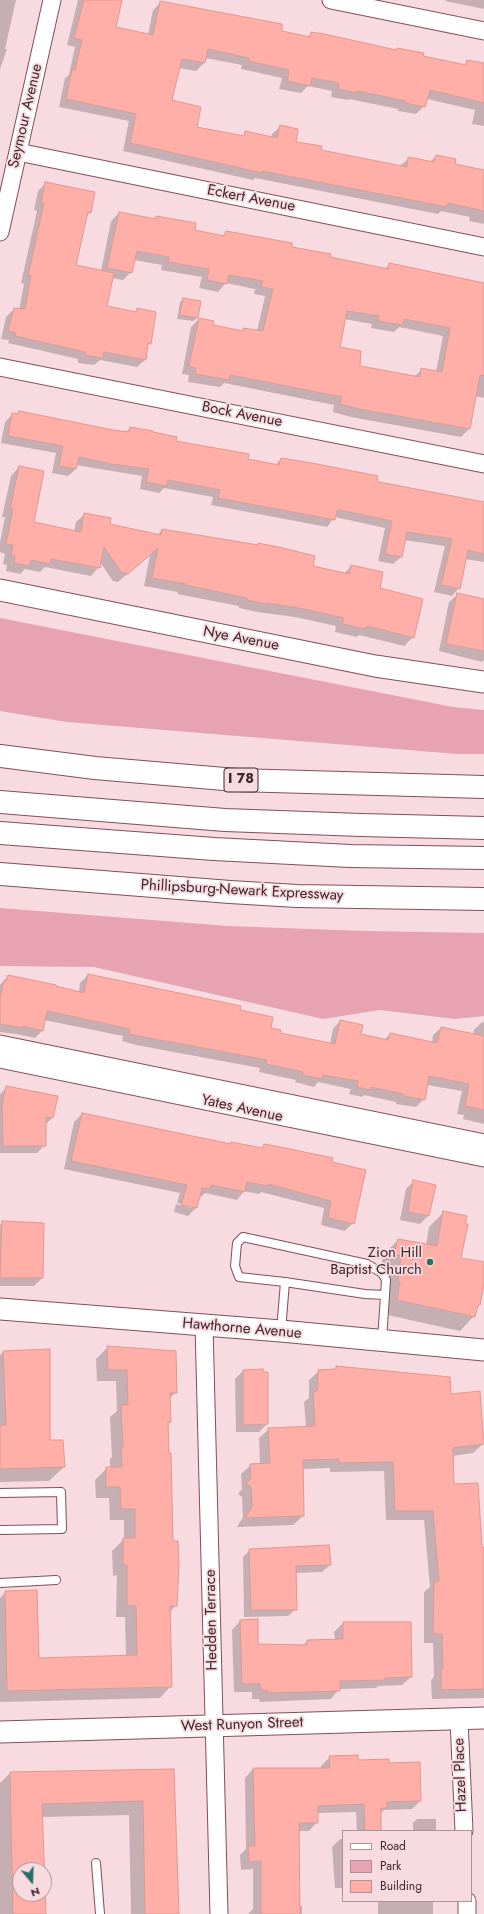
<!DOCTYPE html>
<style>
body{margin:0}
#map{position:relative;width:484px;height:1914px;overflow:hidden;background:#f7dbe0;font-family:Jost,sans-serif}
canvas{display:block}
.legend{position:absolute;left:342px;top:1830px;width:130px;height:72px;box-sizing:border-box;background:#f7dbe0;border:1px solid #ad9398;margin:0;padding:5px 7px;list-style:none;font-size:12px;color:#3f262c}
.legend li{display:flex;align-items:center;gap:8px;height:20px}
.legend b{width:20px;border:1px solid #ad9398}
.north{position:absolute;left:12px;top:1862px;width:40px;height:40px;box-sizing:border-box;background:#f7dbe0;border:1px solid #ad9398;border-radius:50%;rotate:161deg;font-size:11px;font-weight:700;line-height:16px;text-align:center;color:#3f262c}
.north::after{content:'';display:block;margin:auto;width:14px;height:18px;background:#266f67;clip-path:polygon(50% 0,100% 100%,50% 72%,0 100%)}
</style>
<div id="map">
<canvas width="484" height="1914"></canvas>
<ul class="legend">
<li><b style="height:5px;background:#fff"></b>Road</li>
<li><b style="height:11px;background:#e7a3b1"></b>Park</li>
<li><b style="height:11px;background:#ffafa8"></b>Building</li>
</ul>
<div class="north">N</div>
</div>
<script>
const context = document.querySelector('canvas').getContext('2d');
context.lineJoin = 'round';
function paint(path, color) { context.fillStyle = color; context.fill(path, 'evenodd'); }
const poly = rows => new Path2D(rows.map(r => 'M' + r).join(''));
function trace(path, color, width, dash) { context.strokeStyle = color; context.lineWidth = width; context.lineCap = dash ? 'butt' : 'round'; context.setLineDash(dash || []); context.stroke(path); }
function write(font, color, halo, rows, align = 'center') {
  context.font = font + ' Jost,sans-serif'; context.lineWidth = 3.5; context.setLineDash([]); context.textBaseline = 'middle'; context.strokeStyle = halo; context.fillStyle = color; for (const [text, x, y, turn = 0] of rows) {
    context.save(); context.translate(x, y); context.rotate((+turn || 0) * Math.PI / 180); context.textAlign = isNaN(turn) ? turn : align; if (halo) context.strokeText(text, 0, 0); context.fillText(text, 0, 0); context.restore();
  }
}
const green = poly([
 [0,618,453,707,484,710,484,754,457,754,67,722,0,711],
 [0,908,228,926,364,931,484,933,484,1016,455,1019,380,1010,323,1019,94,967,0,966]
]);
const shadow = poly([
 [0,0,16,0,5,49,7,49,0,69],
 [78,0,121,0,114,27,148,35,153,10,161,2,307,38,312,33,395,51,397,49,422,57,464,65,468,61,484,70,484,126,472,124,475,110,427,99,424,106,416,114,398,111,398,109,349,99,348,100,331,97,332,91,308,86,301,93,279,89,282,78,241,69,242,65,205,58,204,63,196,71,179,68,171,101,196,127,242,137,246,133,271,138,272,134,280,127,294,143,320,151,400,166,409,158,430,162,436,156,454,165,484,170,484,224,469,221,470,217,441,211,438,214,255,178,253,180,123,151,129,121,59,107,65,78,69,75,75,47,67,45],
 [446,0,484,0,484,9,445,1],
 [45,184,90,212,86,217,75,266,101,271,111,221,119,213,154,220,157,217,193,230,221,237,226,232,329,258,385,269,390,264,484,284,484,398,475,396,469,429,461,437,351,417,333,412,334,405,224,383,220,387,188,382,189,375,182,374,191,327,199,319,212,326,241,332,244,329,257,331,265,296,254,294,255,289,226,283,218,292,199,288,202,277,161,270,162,265,134,260,131,272,123,280,112,278,106,307,134,312,137,309,150,343,147,346,145,360,137,367,100,360,94,365,78,363,78,359,8,343,9,340,1,339,6,317,14,309,19,310,24,284,21,283,37,211,34,210,38,191],
 [344,319,372,324,371,328,394,332,399,327,443,336,436,372,422,369,414,377,359,366,339,347],
 [183,299,197,318,193,321,177,319,180,302],
 [19,412,125,433,130,428,247,460,275,465,281,459,376,482,484,503,484,562,465,559,459,588,452,596,434,592,445,546,404,540,401,557,393,564,378,561,385,528,335,517,327,527,211,505,213,497,164,488,159,493,140,489,142,476,76,465,76,469,68,476,52,473,56,453,1,443,5,422,13,414,16,415],
 [19,467,33,523,74,531,76,522,85,514,109,525,157,535,162,530,256,546,258,544,311,567,344,574,351,566,378,589,413,637,404,646,359,635,357,637,335,632,336,626,295,617,257,612,239,608,239,606,177,594,178,592,144,586,150,555,118,582,113,581,100,562,99,567,91,576,45,567,40,572,25,569,20,574,6,571,7,565,3,564,5,554,0,552,0,542,5,517,2,517,11,476],
 [457,595,484,600,484,660,482,662,439,651,449,602],
 [88,975,239,1011,279,1034,330,1044,333,1029,340,1021,360,1035,384,1040,390,1034,432,1043,433,1035,441,1028,473,1035,474,1030,482,1022,484,1023,484,1124,463,1119,464,1115,457,1114,462,1091,427,1085,424,1099,416,1107,396,1104,396,1102,364,1095,362,1097,349,1094,351,1089,318,1082,314,1087,295,1082,296,1080,259,1072,260,1068,136,1045,122,1041,123,1036,44,1020,42,1031,35,1038,16,1034,0,1032,0,985,8,976,79,992,80,983],
 [7,1087,52,1118,45,1125,45,1145,37,1153,0,1153,0,1094],
 [82,1114,230,1144,232,1143,261,1149,265,1145,331,1163,353,1223,345,1231,321,1225,324,1208,261,1192,259,1194,244,1191,237,1200,205,1193,201,1197,199,1196,196,1208,188,1216,174,1212,176,1204,192,1208,192,1206,177,1203,180,1193,64,1169,74,1122],
 [414,1181,428,1216,420,1224,400,1220,406,1189],
 [444,1212,460,1259,484,1263,479,1305,474,1316,460,1331,383,1314,387,1270,380,1268,384,1254,398,1240,426,1245,429,1227],
 [3,1222,42,1278,34,1286,0,1286,0,1225],
 [107,1348,176,1392,169,1399,170,1422,167,1425,176,1605,169,1613,171,1686,160,1698,0,1702,0,1598,6,1592,38,1659,126,1657,125,1617,116,1617,117,1575,113,1576,112,1551,124,1539,124,1520,110,1520,109,1498,96,1498,95,1480,107,1468,110,1468,110,1459,112,1457,110,1417,117,1411,116,1381,97,1381,96,1359],
 [3,1352,64,1467,49,1481,0,1482,0,1355],
 [337,1367,450,1395,483,1444,473,1453,452,1456,454,1485,484,1580,484,1698,432,1699,431,1680,434,1677,433,1643,424,1643,424,1592,430,1587,424,1520,386,1520,384,1471,330,1472,330,1468,302,1469,303,1516,293,1525,237,1527,243,1517,242,1497,238,1494,242,1489,241,1474,251,1465,260,1465,259,1438,269,1429,306,1427,304,1402,309,1398,309,1380,319,1371,334,1370],
 [243,1371,267,1424,259,1432,236,1432,235,1379],
 [250,1550,330,1565,322,1572,295,1573,296,1609,288,1616,244,1617,243,1557],
 [240,1621,257,1645,303,1645,308,1641,335,1640,334,1632,343,1623,410,1623,411,1677,402,1685,378,1686,376,1688,339,1689,331,1699,260,1702,259,1699,252,1699,252,1692,234,1692,232,1630],
 [330,1757,388,1764,420,1801,412,1809,384,1810,380,1814,380,1831,357,1831,356,1812,317,1813,317,1822,309,1831,298,1831,299,1906,302,1906,302,1914,248,1914,253,1909,253,1869,241,1870,240,1855,246,1849,245,1778,253,1769,321,1769,321,1766],
 [173,1770,178,1914,131,1914,129,1815,42,1817,43,1870,20,1870,20,1894,44,1894,44,1886,45,1914,0,1914,0,1783,10,1773],
 [417,1819,436,1819,436,1831,413,1831,413,1823],
 [340,1839,343,1839,343,1888,335,1888,332,1847],
 [378,1901,433,1901,433,1914,378,1914]
]);
const building = poly([
 [84,0,122,0,116,27,153,35,160,1,282,24,282,31,310,37,311,32,324,34,396,50,397,48,424,53,423,56,466,65,467,60,484,63,484,103,430,90,425,107,405,103,406,101,357,91,357,93,338,89,339,83,312,78,310,86,287,81,289,70,248,61,249,58,208,49,205,63,182,59,172,100,201,107,197,127,244,136,245,131,277,138,280,125,298,129,296,142,322,146,321,150,407,167,408,157,434,162,436,155,456,159,455,164,484,170,484,211,448,203,447,207,262,171,262,173,130,143,136,114,66,99,72,69,75,70,82,40,74,38,84,0],
 [45,182,95,192,91,213,88,212,76,265,114,273,107,306,136,312,137,308,156,312,151,344,148,343,146,360,104,352,103,358,85,355,85,352,15,336,16,333,8,331,14,308,25,309,31,276,28,276,44,203,41,203,45,182],
 [119,212,156,219,156,216,196,223,195,230,224,236,226,231,292,243,292,247,331,254,330,257,388,269,389,263,484,283,484,376,480,375,470,429,359,409,340,404,342,397,230,375,229,380,195,374,196,368,189,366,199,318,214,321,213,325,243,331,243,328,263,331,273,289,261,287,263,281,229,275,227,284,207,280,209,269,168,262,169,257,137,251,132,273,107,268,119,212],
 [347,311,379,316,378,321,402,325,404,319,450,328,442,372,421,368,420,377,360,366,361,351,340,347,347,311],
 [183,298,201,301,198,318,180,315,183,298],
 [19,411,113,430,129,432,130,427,153,431,153,432,177,437,176,441,249,454,248,459,279,465,281,458,317,464,378,476,377,481,379,482,484,502,484,554,468,550,460,589,441,585,452,539,407,532,402,557,385,554,392,521,339,510,337,511,335,520,218,498,220,490,168,480,167,486,146,482,149,469,111,464,79,457,76,469,59,466,63,446,8,436,12,413,18,414,19,411],
 [19,466,44,471,34,522,81,532,84,513,111,518,110,524,161,535,162,529,258,545,258,543,283,548,315,556,313,566,349,574,351,565,383,572,380,588,423,599,414,638,367,626,366,629,342,624,344,618,304,609,267,603,267,604,247,600,247,598,185,585,186,584,152,578,158,548,128,574,121,572,104,547,100,568,51,559,50,564,31,560,29,566,14,563,15,556,11,556,13,545,6,544,13,509,10,509,19,466],
 [457,593,484,599,484,651,446,644,457,593],
 [88,974,241,1006,240,1010,273,1017,271,1028,281,1030,280,1033,335,1044,340,1020,363,1025,361,1034,388,1040,390,1033,437,1043,441,1027,484,1036,484,1110,465,1106,469,1084,429,1076,425,1100,403,1096,403,1094,371,1087,371,1090,357,1087,358,1081,323,1075,322,1079,302,1075,303,1072,266,1064,267,1060,144,1037,129,1034,130,1029,47,1011,43,1031,23,1026,23,1028,0,1024,0,999,4,981,6,981,8,975,56,985,56,986,84,993,88,974],
 [6,1086,58,1096,53,1118,46,1117,46,1146,3,1146,2,1105,6,1086],
 [82,1113,231,1144,231,1142,263,1148,264,1144,290,1149,333,1158,332,1162,366,1170,354,1224,328,1218,331,1201,268,1184,268,1186,247,1182,245,1192,211,1185,210,1189,202,1188,197,1208,181,1205,187,1185,71,1161,82,1113],
 [413,1180,436,1185,429,1216,408,1212,413,1180],
 [443,1211,467,1216,465,1224,468,1224,461,1258,484,1262,484,1284,480,1305,478,1305,475,1317,397,1300,400,1282,398,1281,401,1256,394,1254,398,1239,437,1246,443,1211],
 [2,1221,44,1223,43,1278,0,1278,2,1221],
 [107,1346,176,1351,177,1393,170,1393,171,1422,168,1422,169,1453,171,1453,173,1541,178,1541,179,1563,177,1606,170,1606,172,1687,7,1691,5,1591,37,1590,39,1658,137,1655,136,1606,127,1606,127,1565,123,1565,123,1538,135,1538,135,1509,121,1509,120,1487,106,1487,106,1467,122,1467,121,1447,123,1447,121,1405,128,1405,127,1370,108,1370,107,1346],
 [50,1349,50,1440,63,1440,65,1467,0,1469,0,1426,6,1425,3,1351,50,1349],
 [336,1366,450,1377,451,1394,480,1391,484,1444,453,1448,454,1484,478,1483,482,1547,484,1547,484,1689,441,1690,441,1669,443,1669,442,1634,433,1634,434,1582,439,1581,433,1511,395,1511,393,1462,339,1463,339,1459,303,1460,304,1516,245,1518,252,1507,251,1487,246,1484,251,1478,250,1464,270,1463,268,1428,315,1426,313,1392,318,1390,318,1370,336,1369,336,1366],
 [263,1369,263,1372,268,1372,268,1424,243,1425,243,1370,263,1369],
 [329,1545,331,1565,296,1566,297,1610,251,1610,249,1549,329,1545],
 [258,1619,258,1644,307,1645,307,1640,343,1639,343,1622,411,1622,412,1677,385,1678,385,1680,340,1681,340,1691,268,1693,268,1691,261,1690,260,1684,242,1684,240,1620,258,1619],
 [358,1755,358,1760,389,1759,389,1763,420,1762,421,1801,387,1802,387,1808,381,1808,381,1831,365,1831,364,1804,318,1806,318,1823,299,1823,300,1914,261,1914,261,1861,249,1862,248,1846,255,1846,253,1768,330,1768,329,1756,358,1755],
 [174,1769,179,1914,145,1914,143,1801,42,1804,46,1914,13,1914,10,1772,174,1769],
 [20,1870,44,1870,44,1894,20,1894,20,1870]
]);
const service = poly([
 [285,1282,365,1294,385,1295],
 [281,1331,285,1282,239,1277,235,1266,237,1243,243,1237,367,1264,382,1273,386,1280,382,1340],
 [0,1493,61,1492,62,1529,0,1530],
 [0,1583,56,1580],
 [96,1863,100,1914]
]);
const minor = poly([
 [331,0,484,31],
 [18,152,484,247],
 [0,232,52,0],
 [0,367,484,464],
 [0,1044,484,1143],
 [0,1059,484,1158],
 [204,1325,219,1914],
 [459,1719,464,1831],
 [467,1901,467,1914]
]);
const tertiary = poly([
 [0,590,375,666,484,682],
 [0,1309,281,1331,484,1350],
 [0,1732,484,1718]
]);
const motorway = poly([
 [0,756,95,768,236,780,484,787],
 [0,802,225,820,361,825,484,828],
 [0,833,214,849,350,856,484,858],
 [0,874,230,892,297,896,484,899]
]);
const markers = [
 [430,1262,4,"#266f67"]
];
const shields = [
 [241,780,34]
];
const shieldNames = [
 ["I 78",241,780]
];
const streetNames = [
 ["Seymour Avenue",26,116,-77],
 ["Eckert Avenue",251,199,11],
 ["Bock Avenue",242,415,11],
 ["Nye Avenue",241,639,11],
 ["Phillipsburg-Newark Expressway",242,891,3],
 ["Yates Avenue",242,1109,12],
 ["Hawthorne Avenue",242,1329,5],
 ["Hedden Terrace",212,1620,-91],
 ["West Runyon Street",242,1725,-2],
 ["Hazel Place",461,1775,-92]
];
const poiNames = [
 ["Zion Hill",422,1253],
 ["Baptist Church",422,1270]
];
paint(green, '#e7a3b1');
paint(shadow, '#0003');
paint(building, '#ffafa8');
trace(building, '#d99a94', 1);
trace(service, '#854d5a', 10);
trace(minor, '#854d5a', 19);
trace(tertiary, '#854d5a', 23);
trace(motorway, '#854d5a', 24);
trace(service, '#fff', 8);
trace(minor, '#fff', 17);
trace(tertiary, '#fff', 21);
trace(motorway, '#fff', 22);
for (const [x, y, r, color] of markers) { const dot = new Path2D(); dot.arc(x, y, r, 0, 2 * Math.PI); context.fillStyle = color; context.fill(dot); trace(dot, '#f7dbe0', 1.5); }
for (const [x, y, w] of shields) { const box = new Path2D(); box.roundRect(x - w / 2, y - 12, w, 24, 3); context.fillStyle = '#f7dbe0'; context.fill(box); trace(box, '#3f262c', 1); }
write('bold 14px', '#3f262c', null, shieldNames);
write('15px', '#3f262c', '#f7dbe0', streetNames);
write('15px', '#3f262c', '#f7dbe0', poiNames, 'right');
</script>
